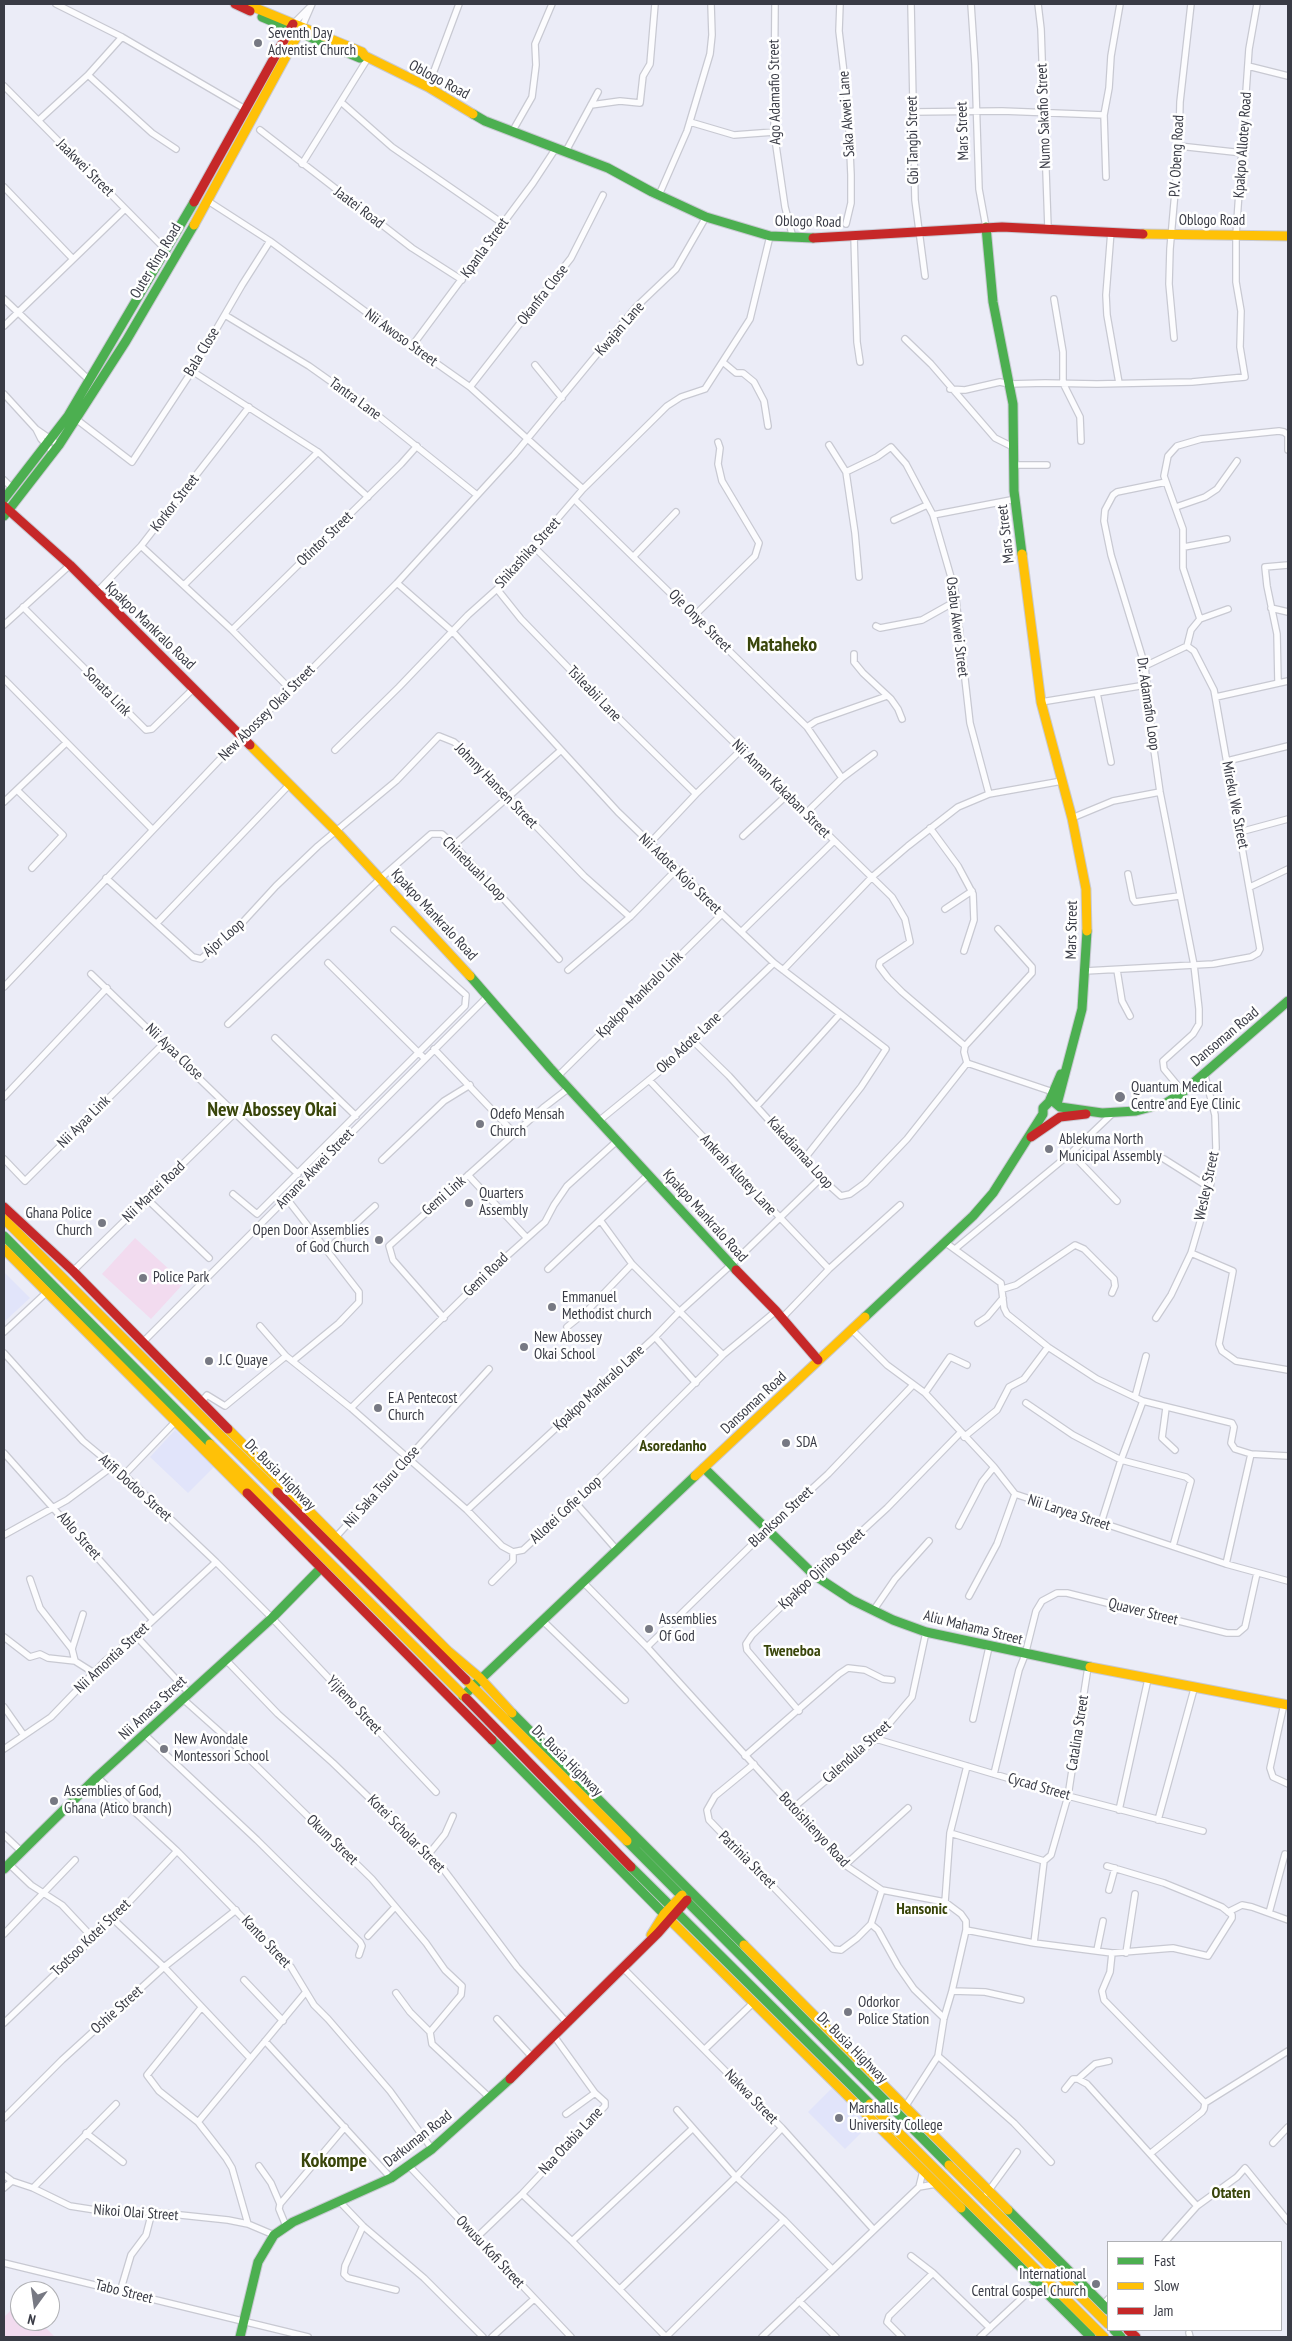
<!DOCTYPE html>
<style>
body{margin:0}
#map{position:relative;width:1292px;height:2341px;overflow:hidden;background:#ebecf7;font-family:"PT Sans Narrow",sans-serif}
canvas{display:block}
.frame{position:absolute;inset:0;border:5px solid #393b45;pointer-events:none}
.legend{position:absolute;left:1107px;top:2241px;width:175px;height:90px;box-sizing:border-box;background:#fff;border:1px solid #b0b1b5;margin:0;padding:6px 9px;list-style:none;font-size:15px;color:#393b45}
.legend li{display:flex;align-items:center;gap:10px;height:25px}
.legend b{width:25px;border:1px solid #b0b1b5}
.north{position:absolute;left:10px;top:2281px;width:50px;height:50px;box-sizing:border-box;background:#fff;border:1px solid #b0b1b5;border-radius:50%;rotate:194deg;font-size:14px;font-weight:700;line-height:20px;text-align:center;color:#393b45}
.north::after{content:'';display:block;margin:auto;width:18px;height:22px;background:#777983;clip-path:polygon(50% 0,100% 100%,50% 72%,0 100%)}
</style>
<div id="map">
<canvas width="1292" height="2341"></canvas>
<div class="frame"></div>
<ul class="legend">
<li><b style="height:6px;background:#4caf50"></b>Fast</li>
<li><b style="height:6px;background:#ffc107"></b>Slow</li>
<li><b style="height:6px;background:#c62828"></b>Jam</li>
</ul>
<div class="north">N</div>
</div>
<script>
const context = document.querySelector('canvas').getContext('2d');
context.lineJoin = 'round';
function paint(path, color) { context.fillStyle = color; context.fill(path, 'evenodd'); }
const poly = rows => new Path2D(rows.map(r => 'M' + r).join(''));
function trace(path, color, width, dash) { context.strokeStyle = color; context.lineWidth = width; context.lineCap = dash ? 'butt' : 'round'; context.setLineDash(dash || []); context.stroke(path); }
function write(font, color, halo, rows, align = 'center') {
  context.font = font + ' "PT Sans Narrow",sans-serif'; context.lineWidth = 5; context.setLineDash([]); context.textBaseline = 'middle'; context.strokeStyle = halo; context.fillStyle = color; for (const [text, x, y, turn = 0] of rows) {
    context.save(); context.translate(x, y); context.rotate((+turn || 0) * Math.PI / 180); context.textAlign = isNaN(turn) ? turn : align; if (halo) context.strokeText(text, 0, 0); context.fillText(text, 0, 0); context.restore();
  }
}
const built = poly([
 [4,1272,30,1298,4,1322],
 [175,1430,214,1467,188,1493,150,1457],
 [834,2086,871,2123,845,2149,808,2112]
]);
const green = poly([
 [135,1238,184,1283,151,1319,102,1274],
 [19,2302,20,2321,39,2321,55,2337,4,2337,4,2317]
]);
const street = poly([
 [56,4,122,37,245,109],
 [775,4,774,132,785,207,793,238],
 [840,4,839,31,848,107,851,175,851,203,846,224],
 [911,4,915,200,925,276],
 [971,4,975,64,979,189,986,227],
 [1038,4,1041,29,1048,228],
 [293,24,309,8],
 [302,27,312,4],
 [1248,66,1288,76],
 [88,75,152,133,176,149],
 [4,86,167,251],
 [428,87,459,4],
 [341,102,392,147,502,223],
 [591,105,620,101,640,103,643,76,650,64,655,4],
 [912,112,1002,111,1104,115],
 [39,120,88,75,122,37],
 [690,122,734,135,774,132],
 [260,130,412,248,462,280],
 [512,132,532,97,536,65,535,44,552,4],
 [1179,146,1243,153],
 [566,151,598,92],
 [302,164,368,58],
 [1106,177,1104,115,1109,88,1111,56,1120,4],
 [4,187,73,259],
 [659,195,687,131,710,54,712,35,711,4],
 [208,201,270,241,412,346,470,387,583,489],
 [1111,231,1106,295,1107,315,1119,383],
 [854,236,857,342,860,362],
 [4,299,89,380],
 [1054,299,1063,352,1063,383,1080,417,1081,441],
 [225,315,309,366,371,410,477,495],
 [4,326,125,209],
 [1174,338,1169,284,1170,249,1179,146,1180,102,1191,4],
 [905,339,931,364,995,438,1013,447],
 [412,346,533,183,556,148],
 [724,363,736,373,743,373,754,382,764,401,768,426],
 [535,365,562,398],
 [192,371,318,452,368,497],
 [470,387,571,258,603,195],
 [950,389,965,390,1000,382,1009,384,1045,383,1097,384,1192,382,1245,377,1240,347,1241,311,1236,282,1236,235,1249,49,1257,4],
 [4,394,36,429,41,439,53,452],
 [76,419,132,462,192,371,242,285,270,241],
 [36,429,59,445],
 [829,445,846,472,855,533,859,577],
 [1013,465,1047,465],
 [846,472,877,457,891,447,906,464,933,515,955,591,970,723,989,794],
 [4,480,13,489],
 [1166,482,1117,492,1113,495,1105,510,1104,521,1111,555,1145,666,1152,736,1160,792,1194,965,1199,1009,1199,1024,1193,1034,1163,1061,1164,1069,1183,1092],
 [575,500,807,727,842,778],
 [1176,507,1205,497,1217,489,1237,461],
 [933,515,1016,499],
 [894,520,927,505],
 [141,546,232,630,291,690],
 [534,547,892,897,905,919,910,942,880,962,879,966,888,978,902,992,965,1046],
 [1184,547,1227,539],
 [634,556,676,512],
 [397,583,453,632,618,812,702,893,722,914,774,963,886,1049,861,1087,805,1158],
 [184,585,318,452],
 [497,589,521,619,587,687,696,794],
 [96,593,141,546,249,407],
 [23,607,146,730,152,729,194,688],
 [1271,608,1288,612],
 [695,615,755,556,759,543,722,481,718,464,720,448,718,442],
 [1200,619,1183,568,1183,529,1164,476,1168,456,1177,446,1201,439,1279,431,1284,432,1288,435,1288,450],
 [4,625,70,565],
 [876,626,880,628,922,620,956,601],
 [232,630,401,464,417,446],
 [1187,646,1191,630,1200,619,1228,609],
 [854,654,854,662,863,673,891,699,898,709,902,719],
 [1145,666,1187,646],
 [4,679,152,829],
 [1278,682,1277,634,1267,586,1265,567,1288,565],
 [1097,693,1111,762],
 [1216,697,1288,681],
 [1041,702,1146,685],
 [807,727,816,721,887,696],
 [335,750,399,687,468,615,497,589,583,489,667,406,681,397,705,389,750,319,770,236],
 [1227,761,1288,746],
 [17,790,63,835,32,868],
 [4,802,66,743],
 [805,814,842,778,874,754],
 [1072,818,1113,801,1160,792],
 [930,828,958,866,973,894,974,920,964,951],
 [1240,832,1288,819],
 [743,836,787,795],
 [649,844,696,794,741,750],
 [454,845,560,751],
 [1128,874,1133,899,1135,902,1179,896],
 [106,878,193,957,201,959,242,923,276,886,318,846,396,781,439,736,454,742,461,748,584,876,630,917],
 [1250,887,1288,869],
 [945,909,972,891],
 [157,923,289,785],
 [741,932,833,842],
 [328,963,424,1058],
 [568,970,630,917,676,870],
 [783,970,872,877,908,846,958,807,989,794,1062,781],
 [1117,970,1122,1001,1130,1016],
 [1085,971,1213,964,1251,957,1258,953,1260,949,1214,690,1194,651,1187,646],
 [91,974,298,1174],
 [4,987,242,736,291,690,397,583,514,455,635,308,676,269,706,217],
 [228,1024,381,878,431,834,442,834,454,845,559,959],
 [275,1038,356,1116],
 [693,1041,729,1076,821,1178,841,1196,850,1194,865,1183,907,1139,967,1063],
 [965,1046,1032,973,1032,967,998,929],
 [965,1046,964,1052,967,1063],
 [434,1049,515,1134],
 [967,1063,1053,1092],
 [558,1076,722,914],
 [649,1080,829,1269],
 [4,1097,107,988],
 [757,1106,840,1014],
 [600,1120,671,1062,774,963],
 [1071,1153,1117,1201],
 [4,1159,25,1181,164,1043],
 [1164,1159,1210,1188],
 [382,1160,444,1101,470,1085],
 [468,1175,526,1237],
 [233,1194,257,1214,465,1006,466,995,394,930],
 [147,1199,209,1258],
 [287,1199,359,1292,359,1302,339,1323,294,1360],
 [600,1220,632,1264,723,1355],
 [946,1243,1001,1283,1004,1308,1007,1314,1048,1347,1097,1379,1143,1401,1232,1423,1234,1427,1231,1443,1235,1449,1251,1454,1288,1456],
 [955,1249,1071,1153,1113,1113],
 [327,1250,375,1206],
 [1191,1253,1233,1271,1219,1344,1222,1351,1236,1361,1288,1370],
 [548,1269,649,1174],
 [73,1271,235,1113],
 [1003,1289,1016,1285,1075,1245,1084,1249,1114,1279,1115,1286,1112,1293],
 [444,1318,393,1260,389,1246,543,1108,569,1088],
 [782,1318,829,1269,900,1205],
 [1156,1318,1171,1295,1191,1253,1210,1188,1216,1148,1215,1115,1204,1072],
 [978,1323,987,1317,1003,1298],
 [260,1326,286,1356,351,1408,467,1510,502,1546,513,1552,523,1550,575,1502,723,1355,776,1311],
 [567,1327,587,1311,632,1264],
 [851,1329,887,1365,925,1393,994,1467,1015,1494,1226,1564,1288,1581],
 [4,1332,47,1292],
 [655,1337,696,1383],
 [142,1343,488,996],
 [4,1353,83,1441,124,1475,216,1562,272,1618,436,1792],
 [925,1393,950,1357,967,1365],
 [1135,1397,1146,1356],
 [202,1401,207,1395,225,1406,286,1356],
 [1026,1403,1073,1435,1121,1460,1186,1477,1191,1481,1173,1546],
 [351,1408,489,1272,545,1222,554,1205,567,1186,618,1140],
 [1166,1408,1162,1438,1175,1450],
 [964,1437,997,1410,1009,1387,1024,1379,1048,1347],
 [4,1453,153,1620],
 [124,1475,176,1421],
 [575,1502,616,1549],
 [467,1510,655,1337,679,1312,731,1265,821,1178],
 [1101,1523,1121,1460,1143,1401],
 [959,1526,982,1482,994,1467],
 [4,1535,67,1500,113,1466],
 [335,1538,489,1369],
 [1226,1564,1251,1454],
 [30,1579,40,1608,72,1649,75,1661],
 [492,1582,513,1561,513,1552],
 [583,1582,647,1647,845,1865,882,1890,945,1902,961,1914,966,1921,966,1930,1034,1943,1112,1953,1173,1948,1208,1956,1232,1918,1232,1915,1222,1907,1196,1896,1164,1883,1107,1866],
 [969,1596,997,1544,1015,1494],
 [873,1611,895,1579,929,1541],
 [542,1620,625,1700],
 [136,1636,189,1693],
 [4,1637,30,1657,40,1654,48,1658,75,1661,94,1673],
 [647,1647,767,1530,828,1474,913,1385],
 [72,1649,83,1614],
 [226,1660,278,1714,333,1763,444,1870,517,1967,568,2024],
 [183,1699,239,1749,372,1879,426,1943,445,1970,462,1986,461,1995,430,2032],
 [1284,1704,1270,1768,1273,1777,1288,1784],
 [4,1707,23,1734],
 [799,1711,747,1650,746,1644,752,1635,814,1575,887,1508,960,1433],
 [973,1719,989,1647],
 [145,1735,257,1840,360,1942,362,1946,359,1955],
 [876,1739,1068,1796,1203,1831],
 [4,1749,51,1717,105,1661,136,1636,216,1562],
 [745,1756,839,1674,848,1668,865,1670,883,1679,892,1680],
 [754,1764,715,1796,707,1810,709,1820,833,1949,841,1950,857,1938,871,1924,882,1890],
 [994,1774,1019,1670,1025,1655,1036,1611,1042,1601,1057,1593,1067,1593,1227,1633,1238,1633,1245,1627,1257,1573],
 [97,1777,177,1851,291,1967,314,2005,328,2019,390,2091,432,2149],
 [793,1808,876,1739,912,1697,926,1632],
 [1119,1810,1148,1679],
 [1158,1820,1194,1689],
 [950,1833,1044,1861],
 [4,1835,21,1851],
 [428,1855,445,1834,453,1816],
 [9,1864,31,1885,62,1905,92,1937],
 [845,1865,908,1808],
 [1109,1890,1115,1868],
 [945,1902,950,1833,967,1766],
 [1228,1912,1242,1905,1252,1907,1288,1920],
 [1269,1913,1285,1854],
 [113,1919,164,1967,250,2058],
 [871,1924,878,1930,898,1966,914,1989,944,2018],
 [4,1934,75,1860],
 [368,1936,395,1907],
 [1034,1943,1044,1861,1051,1855,1068,1796,1088,1667],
 [1097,1950,1103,1921],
 [1112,1953,1110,1972,1102,1991,1104,2000,1205,2103],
 [1126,1953,1135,1894],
 [623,1968,782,2128,874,2230],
 [244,1980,283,2021],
 [952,1991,985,1992,1021,2000],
 [396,1993,410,2012,430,2032,432,2044,490,2098],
 [201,2008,147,2075,159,2091,198,2122,226,2158,232,2168,248,2224],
 [497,2019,533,2058],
 [4,2023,113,1919,177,1851],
 [265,2041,391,2178],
 [705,2049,753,2003],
 [938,2056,1014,2123,1051,2162],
 [1078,2079,1095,2064,1109,2061],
 [1065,2089,1073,2079,1078,2079,1087,2084,1197,2206],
 [905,2107,938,2056,944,2018,952,1991,966,1930],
 [677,2110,736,2177,784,2220,832,2269],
 [566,2114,595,2093],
 [4,2118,62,2060,164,1967,236,1910],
 [198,2122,305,1993],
 [86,2133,123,2162],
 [1273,2143,1288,2127],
 [1151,2153,1202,2112,1204,2109,1205,2103,1288,2051],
 [259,2166,271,2183,280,2204,279,2209,286,2226],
 [409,2166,571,2337],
 [4,2175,12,2181,33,2188,70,2206,102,2211,152,2212,228,2220,248,2224,274,2235],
 [919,2187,923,2171],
 [4,2188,12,2181],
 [33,2188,116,2104],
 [987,2193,1017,2152],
 [522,2194,572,2241,666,2337,784,2220],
 [340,2202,363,2226,424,2278,483,2337],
 [280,2204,345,2127],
 [363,2226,345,2266,344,2274,348,2278,396,2290],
 [476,2238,522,2194,605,2106,605,2102,595,2093,554,2036],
 [572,2241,692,2129],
 [1165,2242,1197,2206,1237,2177,1245,2168,1288,2221],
 [911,2256,933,2273,990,2328],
 [4,2263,308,2337],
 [620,2289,736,2177,782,2128],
 [120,2292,131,2255,146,2235,152,2212],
 [799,2301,836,2337],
 [1103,2305,1108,2299],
 [1189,2333,1190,2337],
 [492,2337,534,2299],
 [762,2337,919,2187,936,2184],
 [902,2337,887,2322,889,2316,933,2273],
 [980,2337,1037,2284]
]);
const fast = poly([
 [262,17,360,58],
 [473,114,485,121,608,168,652,192,706,217,770,236,813,238],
 [986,227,993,302,1013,404,1014,491,1022,554],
 [4,499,68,416,194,202],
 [4,516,59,445,126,341,194,225],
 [470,976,550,1068,736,1270],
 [1054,1102,1060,1107,1102,1113,1136,1111,1166,1103,1183,1092,1288,1001],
 [1057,1104,1082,1009,1087,931],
 [4,1236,210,1444],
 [865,1317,973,1216,993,1193,1043,1114,1043,1108,1049,1102,1061,1074],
 [704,1468,814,1575,852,1600,893,1620,926,1632,1090,1667],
 [463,1696,695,1476],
 [512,1713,744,1945],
 [492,1740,665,1915],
 [623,1824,638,1843],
 [627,1841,949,2165],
 [631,1867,870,2104],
 [4,1869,97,1777,272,1618,321,1568],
 [961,2208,1091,2337],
 [1008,2210,1108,2310],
 [1114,2330,1121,2337],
 [240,2337,258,2262,274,2235,293,2222,391,2178,432,2149,510,2079]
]);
const slow = poly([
 [246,4,362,52,365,56,428,87,473,114],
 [194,225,302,27],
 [1143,234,1288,236],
 [1022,554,1041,702,1072,818,1086,889,1087,931],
 [250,745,337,832,470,976],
 [4,1219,277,1492],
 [4,1249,247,1493],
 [228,1429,448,1651,480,1678,512,1713],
 [210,1444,466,1698],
 [695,1476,865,1317],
 [1090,1667,1288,1705],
 [466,1680,627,1841],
 [665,1915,961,2208],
 [651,1935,664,1914,682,1895],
 [744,1945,1008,2210],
 [870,2104,1104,2337],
 [949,2165,1108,2324]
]);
const jam = poly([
 [235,4,250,11],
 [194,202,293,24],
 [813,238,1002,227,1143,234],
 [4,506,70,565,250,745],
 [1031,1137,1060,1117,1086,1114],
 [4,1207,73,1271,228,1429],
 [736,1270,776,1311,818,1360],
 [277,1492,466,1680],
 [247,1493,492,1740],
 [466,1698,631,1867],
 [510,2079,658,1933,687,1900],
 [1128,2330,1136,2337]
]);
const markers = [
 [258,43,5,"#777983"],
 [1120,1097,6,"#777983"],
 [480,1124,5,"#777983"],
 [1049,1149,5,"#777983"],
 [469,1203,5,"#777983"],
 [102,1223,5,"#777983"],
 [379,1240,5,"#777983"],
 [143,1278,5,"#777983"],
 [552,1307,5,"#777983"],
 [524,1347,5,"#777983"],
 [209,1361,5,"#777983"],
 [378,1408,5,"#777983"],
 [786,1443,5,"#777983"],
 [649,1629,5,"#777983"],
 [164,1749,5,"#777983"],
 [54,1801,5,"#777983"],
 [848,2012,5,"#777983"],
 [839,2118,5,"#777983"],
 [1096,2284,5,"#777983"]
];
const poiNames = [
 ["Seventh Day",268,34],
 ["Adventist Church",268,51],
 ["Quantum Medical",1131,1088],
 ["Centre and Eye Clinic",1131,1105],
 ["Odefo Mensah",490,1115],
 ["Church",490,1132],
 ["Ablekuma North",1059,1140],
 ["Municipal Assembly",1059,1157],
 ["Quarters",479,1194],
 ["Assembly",479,1211],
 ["Ghana Police",92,1214,"right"],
 ["Church",92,1231,"right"],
 ["Open Door Assemblies",369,1231,"right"],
 ["of God Church",369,1248,"right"],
 ["Police Park",153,1278],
 ["Emmanuel",562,1298],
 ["Methodist church",562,1315],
 ["New Abossey",534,1338],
 ["Okai School",534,1355],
 ["J.C Quaye",219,1361],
 ["E.A Pentecost",388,1399],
 ["Church",388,1416],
 ["SDA",796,1443],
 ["Assemblies",659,1620],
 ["Of God",659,1637],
 ["New Avondale",174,1740],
 ["Montessori School",174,1757],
 ["Assemblies of God,",64,1792],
 ["Ghana (Atico branch)",64,1809],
 ["Odorkor",858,2003],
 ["Police Station",858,2020],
 ["Marshalls",849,2109],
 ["University College",849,2126],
 ["International",1086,2275,"right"],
 ["Central Gospel Church",1086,2292,"right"]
];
const streetNames = [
 ["Oblogo Road",439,80,28],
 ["Ago Adamafio Street",775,92,-91],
 ["Saka Akwei Lane",847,114,-94],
 ["Numo Sakafio Street",1044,116,-92],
 ["Mars Street",963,131,-92],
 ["Gbi Tangbi Street",913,140,-91],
 ["Kpakpo Allotey Road",1243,145,-86],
 ["P.V. Obeng Road",1177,156,-87],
 ["Jaakwei Street",85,168,45],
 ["Jaatei Road",359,208,37],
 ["Oblogo Road",1212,221],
 ["Oblogo Road",808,222,1],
 ["Kpanla Street",485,248,-54],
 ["Outer Ring Road",156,261,-59],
 ["Okanfra Close",543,295,-52],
 ["Kwajan Lane",620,329,-49],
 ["Nii Awoso Street",401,338,36],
 ["Bala Close",202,352,-59],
 ["Tantra Lane",355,399,36],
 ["Korkor Street",175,503,-52],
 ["Mars Street",1006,534,-97],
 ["Otintor Street",325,539,-44],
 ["Shikashika Street",528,553,-48],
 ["Oje Onye Street",700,621,45],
 ["Kpakpo Mankralo Road",150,626,44],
 ["Osabu Akwei Street",957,627,83],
 ["Sonata Link",107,692,46],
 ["Tsileabii Lane",594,694,46],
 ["Dr. Adamafio Loop",1148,704,82],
 ["New Abossey Okai Street",267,713,-45],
 ["Johnny Hansen Street",496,786,46],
 ["Nii Annan Kakaban Street",781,789,45],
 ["Mireku We Street",1235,805,79],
 ["Chinebuah Loop",474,869,45],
 ["Nii Adote Kojo Street",680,874,44],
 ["Kpakpo Mankralo Road",434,915,47],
 ["Mars Street",1072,930,-89],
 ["Ajor Loop",224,938,-41],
 ["Kpakpo Mankralo Link",640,995,-45],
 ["Dansoman Road",1225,1037,-40],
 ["Oko Adote Lane",689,1043,-43],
 ["Nii Ayaa Close",174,1052,44],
 ["Nii Ayaa Link",84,1122,-45],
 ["Kakadiamaa Loop",800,1153,48],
 ["Amane Akwei Street",315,1169,-46],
 ["Ankrah Allotey Lane",738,1175,47],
 ["Wesley Street",1207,1186,-78],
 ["Nii Martei Road",154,1192,-44],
 ["Gemi Link",444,1196,-41],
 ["Kpakpo Mankralo Road",705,1216,48],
 ["Gemi Road",486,1275,-44],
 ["Kpakpo Mankralo Lane",599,1388,-43],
 ["Dansoman Road",754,1403,-43],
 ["Dr. Busia Highway",280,1475,45],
 ["Nii Saka Tsuru Close",382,1487,-48],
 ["Atifi Dodoo Street",135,1488,42],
 ["Allotei Cofie Loop",566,1510,-43],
 ["Nii Laryea Street",1069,1513,18],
 ["Blankson Street",781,1517,-43],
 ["Ablo Street",79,1536,49],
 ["Kpakpo Ojiribo Street",822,1569,-43],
 ["Quaver Street",1143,1612,14],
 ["Aliu Mahama Street",973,1628,14],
 ["Nii Amontia Street",112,1658,-43],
 ["Yijiemo Street",354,1705,47],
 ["Nii Amasa Street",153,1708,-43],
 ["Catalina Street",1078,1733,-81],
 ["Calendula Street",857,1752,-42],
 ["Dr. Busia Highway",567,1761,45],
 ["Cycad Street",1039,1787,16],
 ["Botoishienyo Road",814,1830,47],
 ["Kotei Scholar Street",406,1834,45],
 ["Okum Street",332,1840,44],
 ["Patrinia Street",747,1860,45],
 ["Tsotsoo Kotei Street",91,1938,-44],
 ["Kanto Street",266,1942,47],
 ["Oshie Street",117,2010,-42],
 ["Dr. Busia Highway",852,2048,45],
 ["Nakwa Street",751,2097,46],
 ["Darkuman Road",418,2139,-38],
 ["Naa Otabia Lane",571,2141,-47],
 ["Nikoi Olai Street",136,2213,4],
 ["Owusu Kofi Street",490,2252,47],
 ["Tabo Street",124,2292,14]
];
const neighbourhoodNames = [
 ["Asoredanho",673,1446],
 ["Tweneboa",792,1651],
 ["Hansonic",922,1909],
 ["Otaten",1231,2193]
];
const districtNames = [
 ["Mataheko",782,645],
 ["New Abossey Okai",272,1110],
 ["Kokompe",334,2161]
];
paint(built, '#e1e4fa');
paint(green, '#f2dbef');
trace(street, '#c8c9d2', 8);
trace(fast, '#c8c9d2', 11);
trace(slow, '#c8c9d2', 11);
trace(jam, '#c8c9d2', 11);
trace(street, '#fcfcfe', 5.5);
trace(fast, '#4caf50', 9);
trace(slow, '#ffc107', 9);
trace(jam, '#c62828', 9);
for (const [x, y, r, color] of markers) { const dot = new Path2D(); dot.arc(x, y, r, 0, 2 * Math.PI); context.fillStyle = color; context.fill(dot); trace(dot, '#fff', 2); }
write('15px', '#393b45', '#fff', poiNames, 'left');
write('15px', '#393b45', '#fff', streetNames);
write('bold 16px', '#39450a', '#fff', neighbourhoodNames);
write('bold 20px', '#39450a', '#fff', districtNames);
</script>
